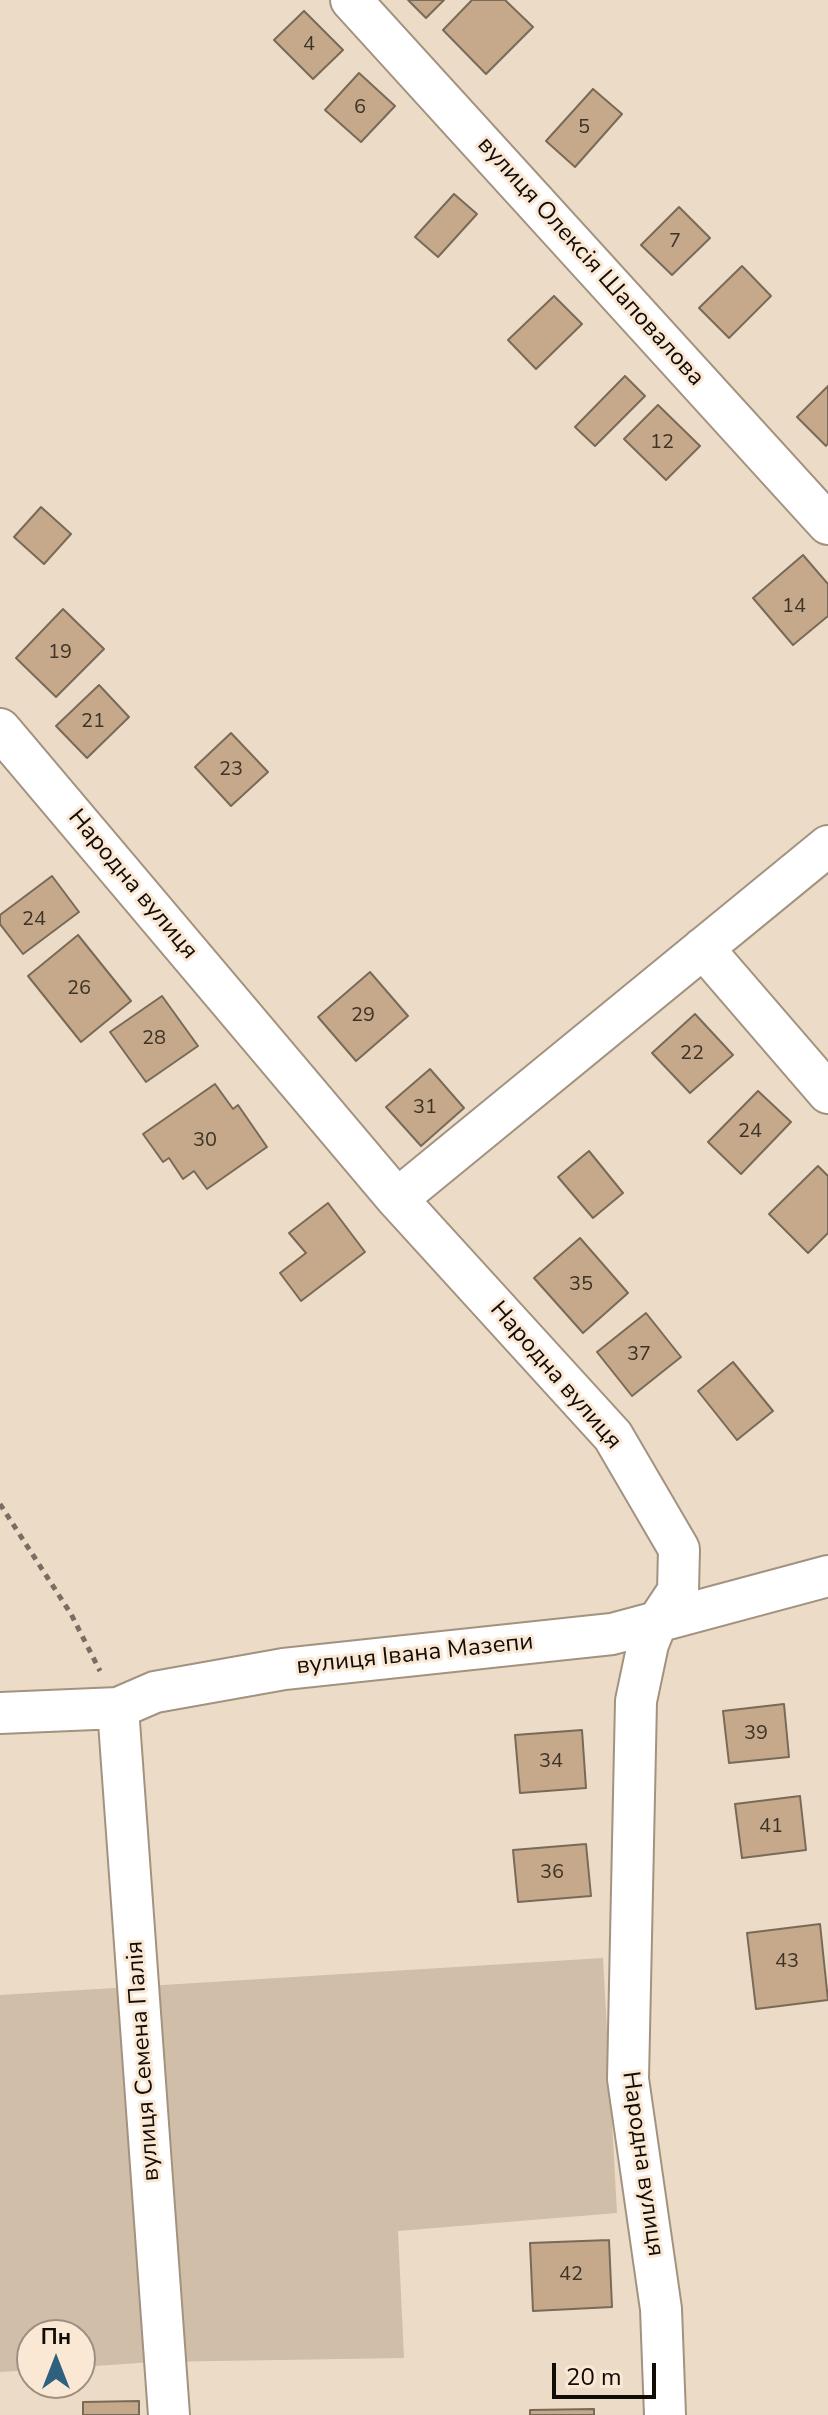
<!DOCTYPE html>
<meta charset="utf-8">
<style>
body{margin:0}
#map{position:relative;width:828px;height:2415px;overflow:hidden;background:#ecdbc7;font-family:"Nunito Sans",sans-serif}
canvas{display:block}
.north{position:absolute;left:16px;top:2319px;width:80px;height:80px;box-sizing:border-box;background:#fae8d4;border:2px solid #9d9082;border-radius:50%;rotate:0deg;font-size:22px;font-weight:700;line-height:32px;text-align:center;color:#110c06}
.north::after{content:'';display:block;margin:auto;width:28px;height:36px;background:#2f607e;clip-path:polygon(50% 0,100% 100%,50% 72%,0 100%)}
.scale{position:absolute;left:552px;top:2363px;width:104px;height:36px;box-sizing:border-box;border:4px solid #110c06;border-top:0;padding-left:10px;font-size:24px;line-height:28px;white-space:nowrap;color:#110c06;-webkit-text-stroke:6px #fae8d4;paint-order:stroke}
</style>
<div id="map">
<canvas width="828" height="2415"></canvas>
<div class="north">Пн</div>
<div class="scale">20 m</div>
</div>
<script>
const context = document.querySelector('canvas').getContext('2d');
context.lineJoin = 'round';
function paint(path, color) { context.fillStyle = color; context.fill(path, 'evenodd'); }
const poly = rows => new Path2D(rows.map(r => 'M' + r).join(''));
function trace(path, color, width, dash) { context.strokeStyle = color; context.lineWidth = width; context.lineCap = dash ? 'butt' : 'round'; context.setLineDash(dash || []); context.stroke(path); }
function write(font, color, halo, rows, align = 'center') {
  context.font = font + ' "Nunito Sans",sans-serif'; context.lineWidth = 6; context.setLineDash([]); context.textBaseline = 'middle'; context.strokeStyle = halo; context.fillStyle = color; for (const [text, x, y, turn = 0] of rows) {
    context.save(); context.translate(x, y); context.rotate((+turn || 0) * Math.PI / 180); context.textAlign = isNaN(turn) ? turn : align; if (halo) context.strokeText(text, 0, 0); context.fillText(text, 0, 0); context.restore();
  }
}
const green = poly([
 [603,1958,617,2213,398,2231,404,2358,154,2362,80,2367,80,2335,32,2335,32,2370,0,2372,0,1995]
]);
const building = poly([
 [408,0,444,0,426,18,408,0],
 [472,0,505,0,533,27,486,74,443,30,472,0],
 [304,11,343,50,313,79,274,40,304,11],
 [359,73,395,106,361,142,325,110,359,73],
 [593,89,622,114,575,167,546,141,593,89],
 [454,194,477,214,438,257,415,237,454,194],
 [679,207,710,238,672,275,641,245,679,207],
 [742,266,771,296,729,338,699,308,742,266],
 [554,296,582,324,536,369,508,340,554,296],
 [625,376,645,396,595,446,575,427,625,376],
 [828,386,828,443,826,446,797,417,828,386],
 [658,405,700,446,666,480,624,439,658,405],
 [41,507,71,534,44,564,14,537,41,507],
 [803,555,828,584,828,616,793,645,753,598,803,555],
 [63,609,104,649,56,697,16,658,63,609],
 [99,685,129,717,87,758,56,726,99,685],
 [231,733,268,772,231,806,195,767,231,733],
 [52,876,79,912,23,954,0,924,0,915,52,876],
 [78,935,131,1001,81,1042,28,976,78,935],
 [370,972,408,1016,356,1061,318,1017,370,972],
 [162,996,198,1046,146,1082,110,1032,162,996],
 [695,1014,733,1055,690,1093,652,1053,695,1014],
 [430,1069,464,1108,421,1146,386,1107,430,1069],
 [215,1084,233,1109,238,1105,267,1147,207,1189,194,1171,183,1179,169,1158,163,1162,143,1134,215,1084],
 [758,1091,791,1122,741,1174,708,1142,758,1091],
 [589,1151,623,1193,593,1218,558,1177,589,1151],
 [818,1166,828,1176,828,1233,808,1253,769,1214,818,1166],
 [328,1203,365,1252,301,1301,280,1273,306,1253,289,1233,328,1203],
 [580,1238,628,1293,583,1333,534,1278,580,1238],
 [646,1313,681,1357,632,1396,597,1352,646,1313],
 [733,1362,773,1411,737,1440,698,1391,733,1362],
 [784,1704,789,1757,729,1763,723,1711,784,1704],
 [582,1730,586,1788,520,1793,515,1735,582,1730],
 [800,1796,806,1850,742,1858,735,1804,800,1796],
 [586,1844,591,1896,518,1902,513,1850,586,1844],
 [820,1924,828,2000,756,2009,747,1933,820,1924],
 [609,2240,612,2307,533,2311,530,2243,609,2240],
 [139,2401,139,2415,83,2415,83,2402,139,2401],
 [594,2409,594,2415,530,2415,530,2410,594,2409]
]);
const path = poly([
 [0,1504,71,1614,100,1671]
]);
const minor = poly([
 [351,0,828,524],
 [0,729,397,1199,613,1436,679,1549,678,1591,656,1624,648,1644,636,1701,628,2079,661,2309,665,2415],
 [703,948,828,1093],
 [397,1199,828,846],
 [118,1708,169,2415],
 [0,1713,118,1708,155,1692,284,1669,612,1634,828,1576]
]);
const numberNames = [
 ["4",309,45],
 ["6",360,108],
 ["5",584,128],
 ["7",675,242],
 ["12",662,443],
 ["14",794,607],
 ["19",60,653],
 ["21",93,722],
 ["23",231,770],
 ["24",34,920],
 ["26",79,989],
 ["29",363,1016],
 ["28",154,1039],
 ["22",692,1054],
 ["31",425,1108],
 ["24",750,1132],
 ["30",205,1141],
 ["35",581,1285],
 ["37",639,1355],
 ["39",756,1734],
 ["34",551,1762],
 ["41",771,1827],
 ["36",552,1873],
 ["43",787,1962],
 ["42",571,2275]
];
const streetNames = [
 ["вулиця Олексія Шаповалова",590,262,48],
 ["Народна вулиця",132,885,50],
 ["Народна вулиця",555,1376,49],
 ["вулиця Івана Мазепи",415,1655,-6],
 ["вулиця Семена Палія",144,2061,-94],
 ["Народна вулиця",642,2164,82]
];
paint(green, '#d0bea9');
paint(building, '#c5a98a');
trace(building, '#796a58', 2);
trace(minor, '#a2927f', 44);
trace(path, '#796e61', 5, [6, 6]);
trace(minor, '#fff', 40);
write('20px', '#3e3327', null, numberNames);
write('24px', '#110c06', '#fae8d4', streetNames);
</script>
